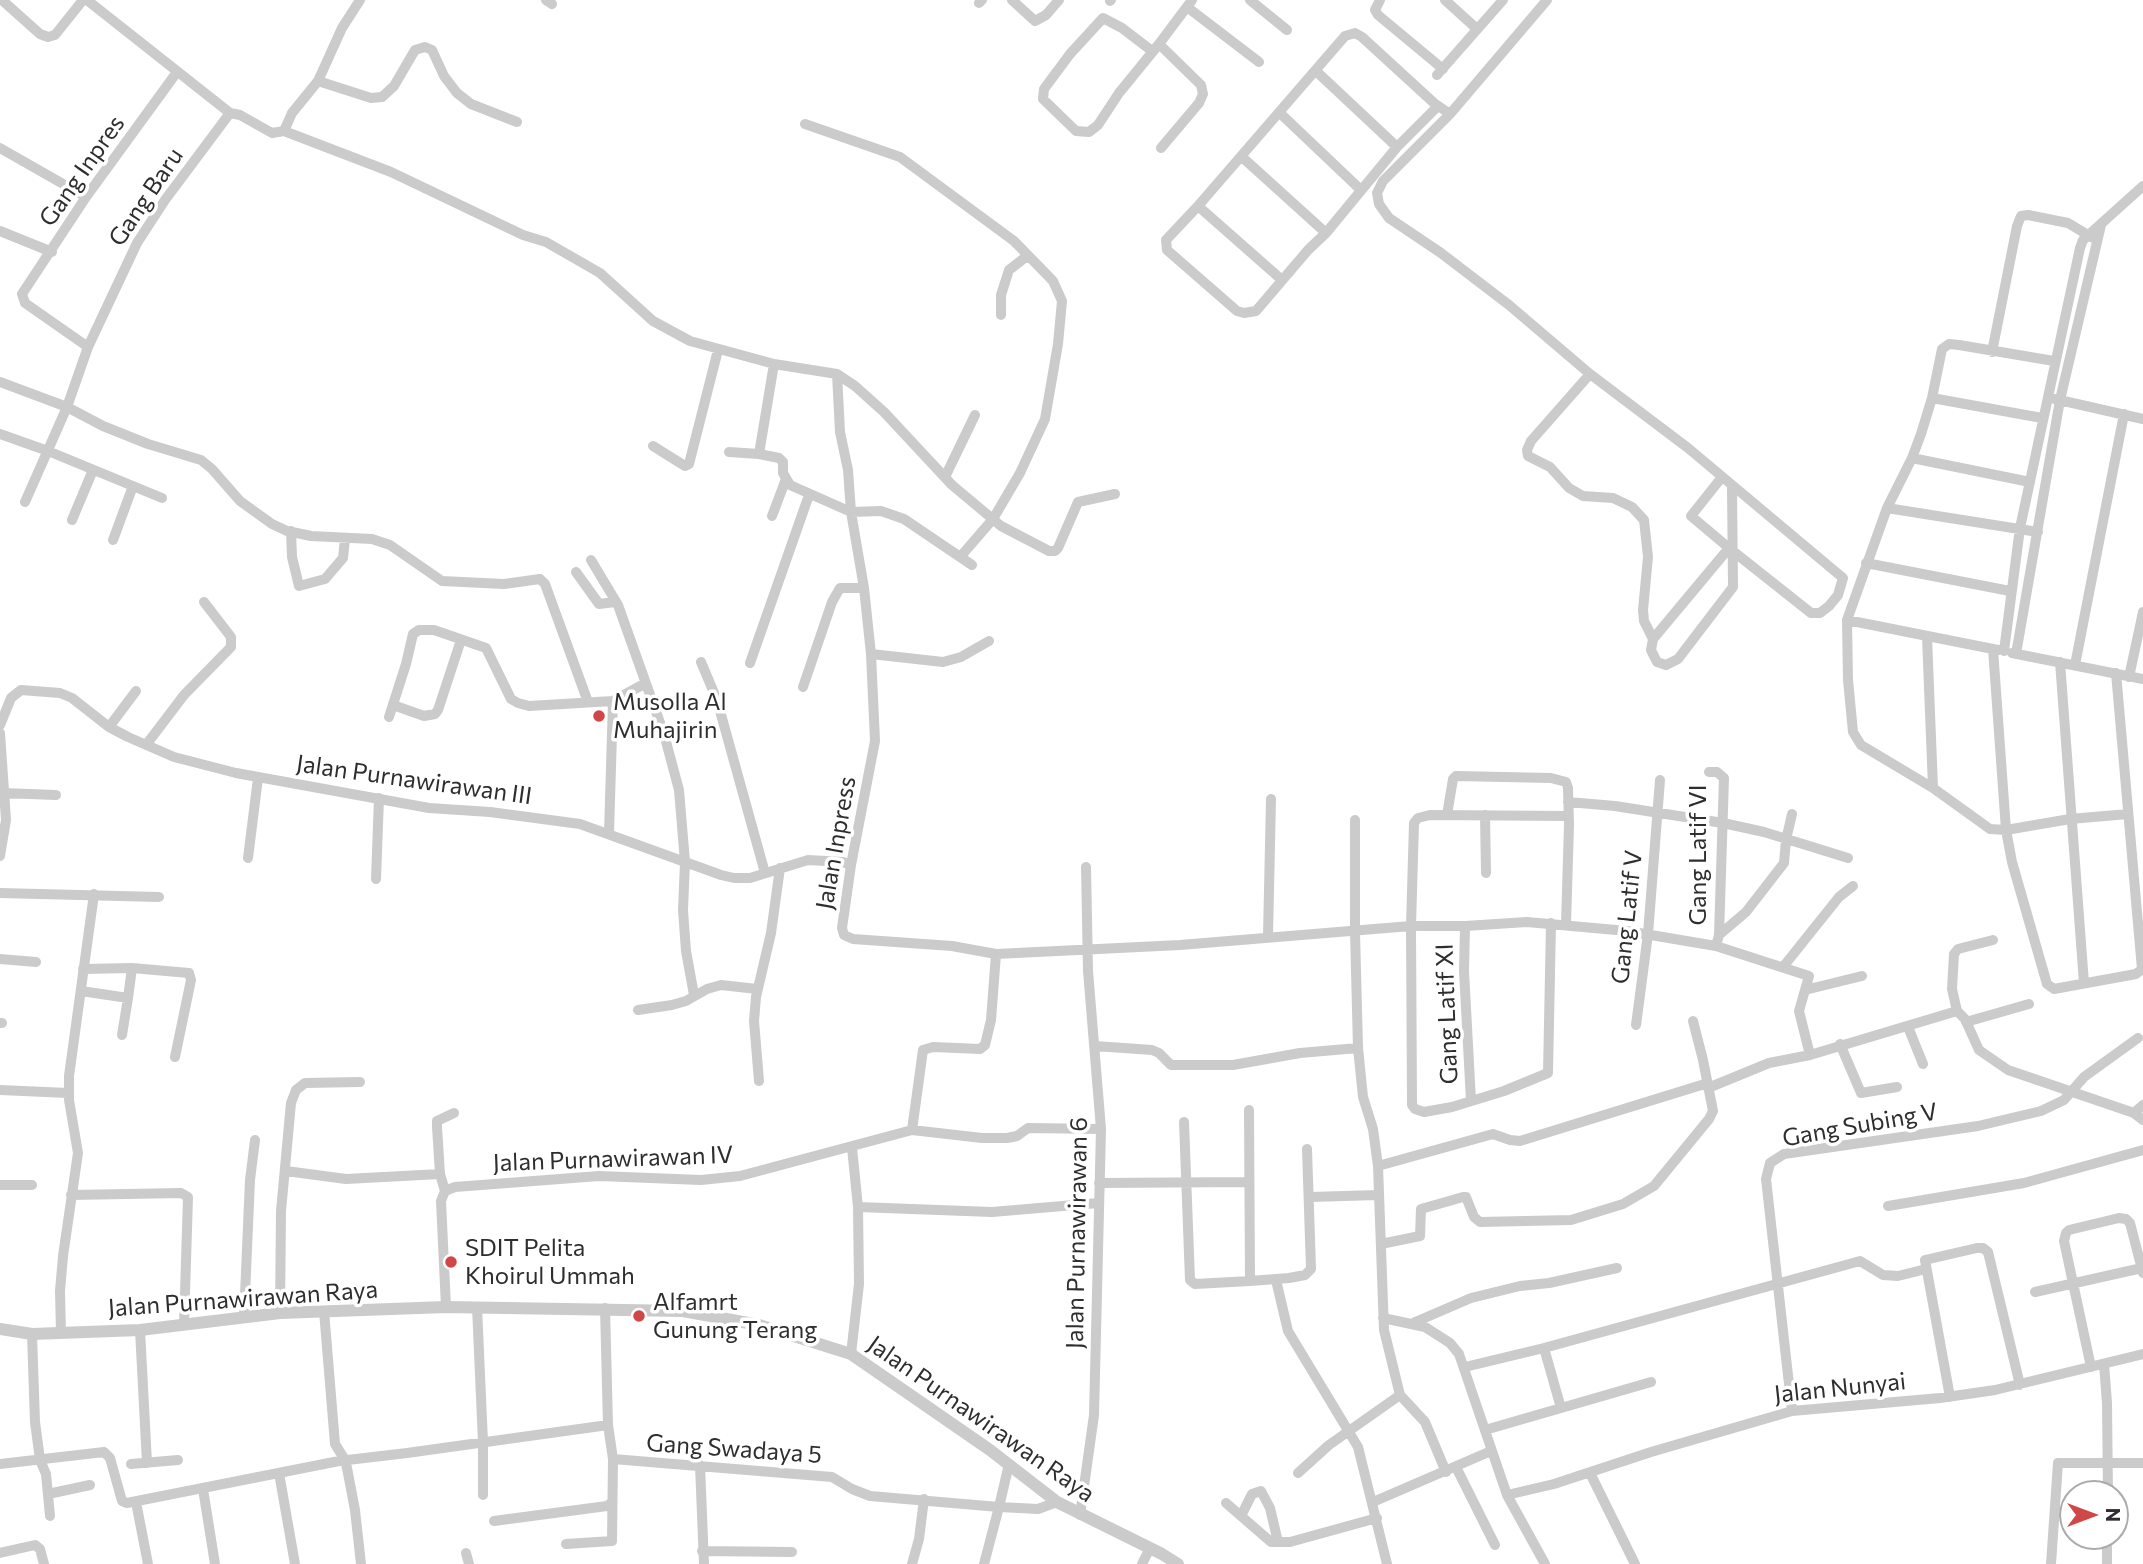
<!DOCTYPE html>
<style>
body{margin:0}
#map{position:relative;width:2143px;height:1564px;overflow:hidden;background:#fff;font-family:Commissioner,sans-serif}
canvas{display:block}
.north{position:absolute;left:2059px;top:1480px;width:70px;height:70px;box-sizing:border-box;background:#fff;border:2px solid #ababab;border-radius:50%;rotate:90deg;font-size:19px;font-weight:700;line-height:28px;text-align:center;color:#2e2e2e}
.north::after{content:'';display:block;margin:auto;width:24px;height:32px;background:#cf4746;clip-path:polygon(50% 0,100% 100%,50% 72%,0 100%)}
</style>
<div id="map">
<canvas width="2143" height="1564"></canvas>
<div class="north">N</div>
</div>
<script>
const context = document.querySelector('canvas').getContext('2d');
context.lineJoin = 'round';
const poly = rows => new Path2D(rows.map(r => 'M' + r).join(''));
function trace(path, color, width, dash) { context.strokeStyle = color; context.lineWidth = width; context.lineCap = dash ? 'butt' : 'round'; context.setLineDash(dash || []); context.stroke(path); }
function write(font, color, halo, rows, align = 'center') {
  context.font = font + ' Commissioner,sans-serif'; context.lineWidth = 7; context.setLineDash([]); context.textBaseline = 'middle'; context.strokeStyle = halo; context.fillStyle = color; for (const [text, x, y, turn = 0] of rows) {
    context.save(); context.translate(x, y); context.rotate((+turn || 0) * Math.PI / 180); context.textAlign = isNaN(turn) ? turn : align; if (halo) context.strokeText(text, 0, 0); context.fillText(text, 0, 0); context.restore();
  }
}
const minor = poly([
 [2,0,40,34,48,37,55,35,83,0],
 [87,0,230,113,240,115,272,133,284,131,391,172,523,235,546,242,600,273,653,321,690,341,774,364,837,374,855,386,884,412,952,485,1001,526,1049,551,1055,551,1058,548,1078,502,1115,494],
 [546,0,552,4],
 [1012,0,1035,21,1046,15,1059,0],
 [1250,0,1287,30],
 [1380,0,1375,10,1378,15,1443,69],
 [1445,0,1477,29],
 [1547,0,1450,114,1383,181,1377,193,1379,204,1389,218,1441,253,1509,305,1590,374,1688,448,1843,578,1838,595,1829,606,1820,613,1811,613,1729,548,1653,639],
 [1110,1,1111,0],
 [979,3,982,0],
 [1187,7,1259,62],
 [1159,44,1201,85,1203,94,1199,103,1161,148],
 [1152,51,1122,28,1103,18,1070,54,1044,89,1043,99,1076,131,1089,132,1098,125,1119,93,1159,44,1192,0],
 [1316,71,1397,147],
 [1437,75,1503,0],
 [318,81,371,98,382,97,394,86,415,50,425,47,432,50,444,76,457,93,471,104,517,122],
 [1280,113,1360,189],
 [805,124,900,157,1014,241,1053,281,1062,301,1058,344,1045,419,1020,473,993,519,961,556],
 [284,131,292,113,318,81,342,28,360,0],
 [0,148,86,197],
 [1242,157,1326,233],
 [1198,206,1166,240,1167,250,1237,311,1244,313,1256,311,1308,250,1326,233,1397,147,1438,106],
 [0,231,52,252],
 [1282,280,1198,206,1345,36,1355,33,1362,37,1434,103,1450,114],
 [1001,315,1001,295,1009,270,1027,256],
 [88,347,25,303,22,294,86,197,177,72],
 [1992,352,2017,226,2021,216,2028,215,2068,223,2093,238],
 [2054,361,1959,345,1949,344,1942,349,1932,398,1921,434,1912,458,1887,508,1847,620,1848,680,1853,732,1861,745,1933,788,1990,829,2006,830,2070,819,2128,814],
 [837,374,840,432,848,470,851,512,864,588,871,654,875,741,851,865,842,928,844,935,853,939,952,946,996,954,1180,945,1411,926,1465,926,1527,922,1627,931,1716,946,1809,976,1799,1011,1810,1055],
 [1590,374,1531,441,1527,450,1528,456,1550,467,1569,488,1583,496,1613,498,1632,507,1644,520,1648,557,1643,610,1644,621,1653,639,1651,650,1657,662,1666,665,1678,659,1733,587,1732,486],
 [0,382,67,407,103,426,148,444,201,460,212,469,240,501,272,524,287,531,311,536,372,539,390,545,442,581,504,584,540,579,545,584,588,702],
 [1932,398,2042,418],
 [2055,399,2143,419],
 [0,434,48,451,162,498],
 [653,446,685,466,689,464,718,350],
 [729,452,759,454,779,458,783,462,783,473,790,485,851,512,881,511,904,519,972,565],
 [759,454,774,364],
 [1912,458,2030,482],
 [945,477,975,415],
 [1722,477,1691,516,1729,548],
 [25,502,67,407,88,347,137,243,165,200,230,113],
 [1887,508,2038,532],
 [772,516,786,479],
 [72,520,93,470],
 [291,531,292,557,299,586,325,579,343,558,345,539],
 [113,540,133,486],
 [591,560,618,605,664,734,679,790,685,862,683,910,686,951,694,995],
 [1866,563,2010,591],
 [576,572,599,604,615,602],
 [1847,620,1998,650],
 [1927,637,1933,788],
 [1993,649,2006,830,2012,862,2047,984,2054,989,2136,974,2142,969,2116,673],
 [2004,651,2020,528,2080,248,2083,240,2143,186],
 [2012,653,2143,679],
 [871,654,943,662,961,657,989,641],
 [2016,654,2060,400,2101,225],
 [701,662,717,700,765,873],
 [2060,662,2084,983],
 [750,663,809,495],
 [2075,665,2124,414],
 [2129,677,2143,612],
 [803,687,832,602,840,588,864,588],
 [393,705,424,716,435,714,438,710,461,640],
 [389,717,406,664,413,634,419,630,434,630,486,648,511,699,518,703,529,706,613,701,644,684],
 [0,725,11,698,21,690,60,693,72,698,109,727,128,737,174,757,236,773,429,808,490,812,580,824,721,875,734,878,750,878,808,860,843,862,851,865],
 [109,727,136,691],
 [0,733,6,820,0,856],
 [146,745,184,695,231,647,231,637,204,602],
 [1709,772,1717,772,1724,778,1719,935,1716,946],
 [3,793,56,795],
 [1568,802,1615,806,1723,823,1764,832,1848,858],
 [1447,815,1453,779,1456,776,1551,778,1566,782,1568,788,1569,825,1566,924],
 [1485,815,1486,873],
 [1355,820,1355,932,1358,1048,1363,1097,1373,1129,1378,1166,1384,1330,1400,1395,1425,1422,1446,1472],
 [609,833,613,701],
 [248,858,258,778],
 [376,879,379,798],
 [0,893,159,897],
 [1551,923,1548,1073,1504,1091,1452,1107,1424,1112,1415,1109,1412,1105,1411,926,1414,823,1418,818,1430,815,1568,816],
 [1465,926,1464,971,1471,1101],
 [1719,935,1746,912,1784,863,1786,840,1792,814],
 [1268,936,1271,799],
 [0,959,36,962],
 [1783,967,1839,897,1853,886],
 [83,969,132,968,189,973,191,980,175,1057],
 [1805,990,1862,976],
 [81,991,128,998,122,1035],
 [128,998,132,968],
 [638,1010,672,1005,686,1001,707,989,721,985,757,989],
 [1957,1011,1952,989,1954,954,1958,949,1993,940],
 [1966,1022,2029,1004],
 [0,1023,2,1023],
 [1636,1025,1648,934,1660,780],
 [1908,1027,1923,1064],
 [1840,1044,1861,1093,1897,1087],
 [1095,1046,1152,1050,1159,1053,1171,1065,1233,1065,1300,1053,1358,1048],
 [759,1081,754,1021,756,997,771,933,780,868],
 [1708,1088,1769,1063,1810,1055,1957,1011,1965,1019,1979,1050,2008,1070,2134,1113,2143,1120],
 [0,1090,68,1093],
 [1249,1110,1250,1281,1289,1278,1305,1275,1311,1269,1307,1149],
 [2134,1113,2143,1105],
 [1184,1122,1190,1280,1195,1284,1250,1281],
 [912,1130,923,1050,933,1047,980,1049,985,1045,991,1020,996,954],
 [1378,1166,1493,1134,1510,1140,1520,1141,1708,1083],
 [286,1171,346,1179,440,1174],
 [1099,1183,1248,1182],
 [0,1185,32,1185],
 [445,1191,440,1174,437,1127,437,1121,454,1113],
 [71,1195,181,1193,188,1197,184,1325],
 [1310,1197,1378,1195],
 [1888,1206,2024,1183,2143,1150],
 [858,1207,992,1212,1098,1203],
 [1381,1244,1420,1236,1421,1209,1463,1197,1466,1197,1474,1217,1480,1222,1571,1220,1623,1204,1654,1186,1709,1119,1713,1111,1703,1060,1693,1021],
 [1276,1280,1288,1331,1358,1447,1387,1564],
 [2035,1292,2142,1268],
 [446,1307,441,1201,445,1191,455,1187,599,1176,701,1180,740,1176,912,1130,982,1138,1007,1138,1017,1136,1028,1128,1101,1129],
 [477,1307,483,1442,483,1495],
 [605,1308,608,1425,613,1459,832,1477,852,1489,870,1496,999,1507,1009,1464],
 [324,1311,335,1444,345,1460,347,1468,355,1510,361,1564],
 [280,1313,281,1211,291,1103,296,1090,305,1083,360,1082],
 [244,1318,250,1180,255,1140],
 [1383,1318,1425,1327,1450,1343,1459,1354,1507,1495,1545,1564],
 [1413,1323,1471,1298,1520,1286,1549,1283,1617,1268],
 [140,1330,147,1463],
 [61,1333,60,1291,63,1256,78,1153,69,1100,69,1076,94,894],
 [32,1334,35,1422,40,1460,46,1474,50,1516],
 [1544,1348,1561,1408],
 [851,1354,859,1284,858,1207,852,1148],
 [2104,1364,2107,1403,2108,1494],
 [1465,1367,1544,1348,1860,1261,1883,1275,1898,1276,1926,1269],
 [2091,1367,2064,1241,2066,1233,2069,1230,2119,1218,2126,1219,2130,1223,2143,1273],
 [1950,1397,1925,1260,1977,1248,1983,1248,1988,1252,2020,1385],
 [1792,1411,1766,1179,1770,1163,1784,1154,1978,1126,2041,1111,2064,1100,2084,1077,2138,1038],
 [1485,1430,1651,1382],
 [0,1464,104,1452,110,1458,122,1501,127,1503,339,1461,407,1453,608,1425],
 [131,1464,178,1460],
 [700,1465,704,1564],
 [1456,1467,1495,1545],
 [279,1473,295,1564],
 [1298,1473,1329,1445,1400,1395],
 [1590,1473,1635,1564],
 [203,1489,215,1564],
 [48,1494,90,1485],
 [1507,1495,1554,1484,1651,1452,1792,1411,1940,1398,1995,1390,2143,1354],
 [136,1502,148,1564],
 [1373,1502,1491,1451],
 [1226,1503,1271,1542,1290,1542,1377,1518],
 [1080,1515,1094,1415,1101,1129,1088,971,1086,867],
 [1241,1516,1252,1494,1261,1491,1270,1508,1278,1542],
 [494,1521,607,1506,611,1503],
 [566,1544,612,1541,613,1459],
 [702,1551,792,1552],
 [0,1553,35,1545,40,1549,44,1564],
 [466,1553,469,1564],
 [912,1564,919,1539,924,1499],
 [984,1564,999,1507,1038,1509,1057,1502],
 [1142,1564,1150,1548],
 [2051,1564,2058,1463,2143,1463],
 [2107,1564,2107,1536]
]);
const tertiary = poly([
 [0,1329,32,1334,140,1330,280,1313,446,1307,683,1311,759,1325,851,1354,990,1450,1057,1502,1162,1554,1178,1564]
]);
const markers = [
 [599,716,7,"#cf4746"],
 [451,1262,7,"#cf4746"],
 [639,1316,7,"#cf4746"]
];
const streetNames = [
 ["Gang Inpres",82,171,-55],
 ["Gang Baru",146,197,-56],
 ["Jalan Purnawirawan III",414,780,8],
 ["Jalan Inpress",836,843,-80],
 ["Gang Latif VI",1698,855,-90],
 ["Gang Latif V",1627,917,-84],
 ["Gang Latif XI",1447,1014,-92],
 ["Gang Subing V",1860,1125,-10],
 ["Jalan Purnawirawan IV",613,1159,-2],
 ["Jalan Purnawirawan 6",1077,1233,-89],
 ["Jalan Purnawirawan Raya",243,1299,-4],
 ["Jalan Nunyai",1840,1388,-6],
 ["Jalan Purnawirawan Raya",981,1419,35],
 ["Gang Swadaya 5",734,1449,4]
];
const poiNames = [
 ["Musolla Al",613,702],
 ["Muhajirin",613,730],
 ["SDIT Pelita",465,1248],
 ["Khoirul Ummah",465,1276],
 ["Alfamrt",653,1302],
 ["Gunung Terang",653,1330]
];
trace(minor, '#cbcbcb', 10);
trace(tertiary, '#cbcbcb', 12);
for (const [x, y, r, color] of markers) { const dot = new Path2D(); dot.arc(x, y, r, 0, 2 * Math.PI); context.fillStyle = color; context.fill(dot); trace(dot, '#fff', 2.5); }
write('24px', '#2e2e2e', '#fff', streetNames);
write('24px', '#2e2e2e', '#fff', poiNames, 'left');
</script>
